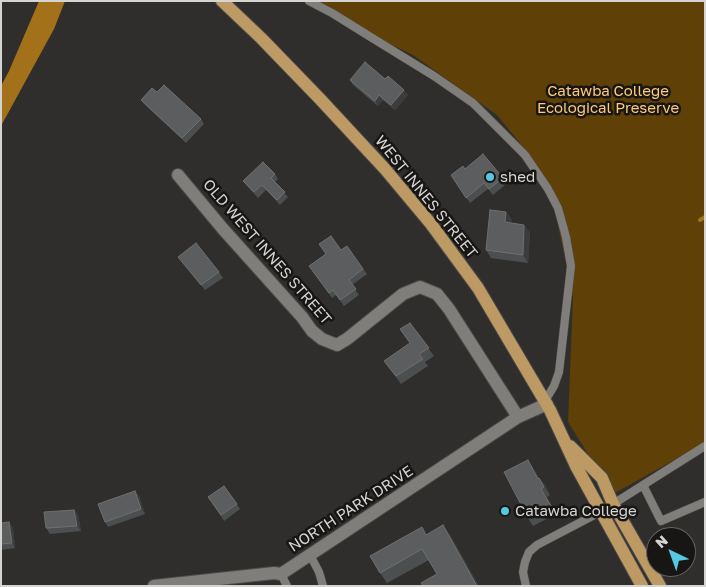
<!DOCTYPE html>
<style>
body{margin:0}
#map{position:relative;width:706px;height:587px;overflow:hidden;background:#302e2c;font-family:"Golos Text",sans-serif}
canvas{display:block}
.frame{position:absolute;inset:0;border:2px solid #d5d4d2;pointer-events:none}
.north{position:absolute;left:646px;top:527px;width:50px;height:50px;box-sizing:border-box;background:#171615;border:1px solid #636261;border-radius:50%;rotate:318deg;font-size:14px;font-weight:700;line-height:20px;text-align:center;color:#d5d4d2}
.north::after{content:'';display:block;margin:auto;width:18px;height:22px;background:#56c9e1;clip-path:polygon(50% 0,100% 100%,50% 72%,0 100%)}
</style>
<div id="map">
<canvas width="706" height="587"></canvas>
<div class="frame"></div>
<div class="north">N</div>
</div>
<script>
const context = document.querySelector('canvas').getContext('2d');
context.lineJoin = 'round';
function paint(path, color) { context.fillStyle = color; context.fill(path, 'evenodd'); }
const poly = rows => new Path2D(rows.map(r => 'M' + r).join(''));
function trace(path, color, width, dash) { context.strokeStyle = color; context.lineWidth = width; context.lineCap = dash ? 'butt' : 'round'; context.setLineDash(dash || []); context.stroke(path); }
function write(font, color, halo, rows, align = 'center') {
  context.font = font + ' "Golos Text",sans-serif'; context.lineWidth = 5; context.setLineDash([]); context.textBaseline = 'middle'; context.strokeStyle = halo; context.fillStyle = color; for (const [text, x, y, turn = 0] of rows) {
    context.save(); context.translate(x, y); context.rotate((+turn || 0) * Math.PI / 180); context.textAlign = isNaN(turn) ? turn : align; if (halo) context.strokeText(text, 0, 0); context.fillText(text, 0, 0); context.restore();
  }
}
const green = poly([
 [308,1,705,1,705,443,613,494,568,422,573,297,554,206,533,159,497,115,413,55,323,12]
]);
const water = poly([
 [39,1,65,1,54,29,1,126,1,86,9,71]
]);
const stream = poly([
 [700,220,705,217]
]);
const service = poly([
 [309,1,332,13,369,36,434,76,473,103,525,155,548,189,558,208,566,237,571,266,559,372,554,386,545,401],
 [643,485,661,521,705,502],
 [310,555,319,572,323,586],
 [281,574,287,586],
 [526,586,523,572,525,562,529,552,537,545,602,511,705,446]
]);
const minor = poly([
 [178,175,223,229,302,317,312,331,322,339,337,345,347,339,403,294,420,287,437,294,449,309,518,417],
 [154,586,274,573,281,574,518,417,547,404]
]);
const primary = poly([
 [222,1,261,38,320,99,385,169,431,224,478,288,550,410,576,466,642,586],
 [570,446,602,478,613,504,660,586]
]);
const wall = poly([
 [385,79,408,95,395,110,383,100,378,106,353,85,350,80],
 [157,92,201,119,204,124,186,143,145,105,141,100],
 [465,169,503,178,507,183,493,195,488,189,470,203,451,175],
 [275,174,278,179,275,182,288,197,280,205,266,190,258,198,247,186,243,181],
 [506,212,512,220,511,223,524,225,530,233,528,263,491,258,486,250],
 [347,246,367,274,352,285,359,295,344,306,336,295,332,298,309,266,326,254,341,250],
 [178,257,219,272,223,278,205,290],
 [410,323,434,356,425,362,428,366,401,384,384,361,410,343],
 [528,460,533,468,539,478,545,485,550,495,547,497,556,514,533,526,528,518],
 [224,486,240,509,224,521,208,497],
 [135,491,139,496,145,514,108,527,105,522],
 [74,510,78,515,81,531,50,534,46,528],
 [9,522,13,528,15,548,1,550,1,523],
 [427,534,450,535,479,586,423,586,437,574,429,560,387,583,380,573]
]);
const shadedWall = poly([
 [404,90,408,95,395,110,391,105],
 [379,95,383,100,378,106,375,101],
 [506,212,512,220,510,230,505,222],
 [524,225,530,233,528,263,523,255],
 [528,460,533,468,543,486,538,479],
 [539,478,545,485,550,495,544,487],
 [541,489,547,497,556,514,551,506],
 [135,491,139,496,145,514,141,509],
 [74,510,78,515,81,531,77,526],
 [9,522,13,528,15,548,12,543],
 [443,525,450,535,479,586,477,586]
]);
const building = poly([
 [365,62,385,79,388,76,404,90,391,105,379,95,375,101,350,80,365,62],
 [164,85,201,119,182,138,141,100,152,88,157,92,164,85],
 [483,154,503,178,489,189,484,183,466,198,451,175,463,166,465,169,483,154],
 [263,162,275,174,271,178,285,192,277,200,262,185,254,192,243,181,263,162],
 [490,210,506,212,505,222,524,225,523,255,486,250,490,210],
 [331,236,341,250,347,246,363,269,349,280,356,289,340,300,333,290,329,293,309,266,326,254,319,244,331,236],
 [196,243,219,272,201,285,178,257,196,243],
 [410,323,429,348,419,354,423,359,396,376,384,361,410,343,400,329,410,323],
 [528,460,538,479,539,478,544,487,541,489,551,506,528,518,504,472,528,460],
 [224,486,237,504,221,515,208,497,224,486],
 [135,491,141,509,105,522,98,504,135,491],
 [74,510,77,526,46,528,44,512,74,510],
 [9,522,12,543,1,544,1,523,9,522],
 [443,525,477,586,423,586,421,583,437,574,422,549,380,573,370,556,422,527,426,535,443,525]
]);
const markers = [
 [490,177,5,"#56c9e1"],
 [505,511,5,"#56c9e1"]
];
const parkNames = [
 ["Catawba College",608,91],
 ["Ecological Preserve",608,108]
];
const poiNames = [
 ["shed",500,177],
 ["Catawba College",515,511]
];
const streetNames = [
 ["WEST INNES STREET",426,197,51],
 ["OLD WEST INNES STREET",267,252,49],
 ["NORTH PARK DRIVE",351,509,-33]
];
paint(green, '#5f4007');
paint(water, '#a2711a');
trace(stream, '#a2711a', 4);
trace(service, '#4d4b49', 9);
trace(minor, '#4d4b49', 14);
trace(primary, '#4d4b49', 14);
trace(service, '#807e7b', 8);
trace(minor, '#807e7b', 12);
trace(primary, '#bd9a63', 12);
paint(wall, '#4c4f50');
paint(shadedWall, '#3b3c3c');
paint(building, '#5b5d5e');
trace(building, '#6e7070', 1);
for (const [x, y, r, color] of markers) { const dot = new Path2D(); dot.arc(x, y, r, 0, 2 * Math.PI); context.fillStyle = color; context.fill(dot); trace(dot, '#171615', 2); }
write('15px', '#fec979', '#171615', parkNames);
write('15px', '#d5d4d2', '#171615', poiNames, 'left');
write('15px', '#d5d4d2', '#171615', streetNames);
</script>
